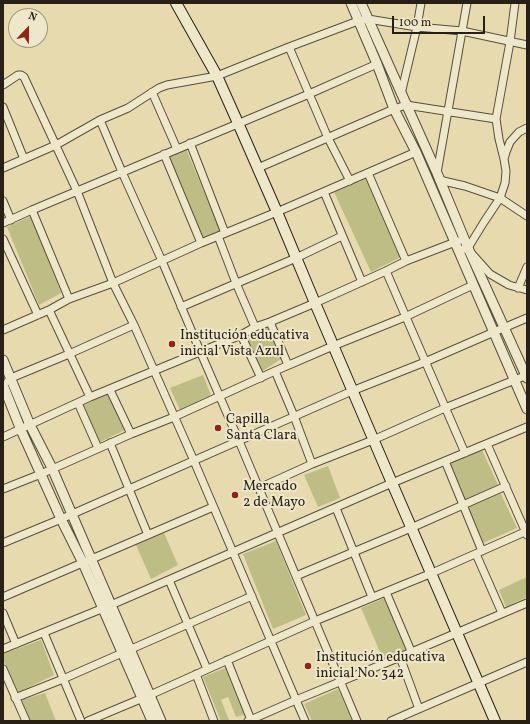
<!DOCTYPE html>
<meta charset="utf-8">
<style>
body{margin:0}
#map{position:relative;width:530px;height:724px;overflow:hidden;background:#e7daae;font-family:Vollkorn,serif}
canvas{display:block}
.frame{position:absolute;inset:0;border:4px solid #281f17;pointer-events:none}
.north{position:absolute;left:8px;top:8px;width:40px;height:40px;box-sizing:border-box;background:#efe7ca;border:1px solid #9f9782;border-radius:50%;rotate:22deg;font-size:11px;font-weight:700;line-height:16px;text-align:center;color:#281f17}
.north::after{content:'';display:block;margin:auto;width:14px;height:18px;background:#8f2418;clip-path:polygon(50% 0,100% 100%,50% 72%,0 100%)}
.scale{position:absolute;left:392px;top:16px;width:93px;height:18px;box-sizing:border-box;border:2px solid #281f17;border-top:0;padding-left:5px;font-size:12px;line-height:14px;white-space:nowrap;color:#281f17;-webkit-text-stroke:3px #efe7ca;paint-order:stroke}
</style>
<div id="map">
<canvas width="530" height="724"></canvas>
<div class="frame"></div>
<div class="north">N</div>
<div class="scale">100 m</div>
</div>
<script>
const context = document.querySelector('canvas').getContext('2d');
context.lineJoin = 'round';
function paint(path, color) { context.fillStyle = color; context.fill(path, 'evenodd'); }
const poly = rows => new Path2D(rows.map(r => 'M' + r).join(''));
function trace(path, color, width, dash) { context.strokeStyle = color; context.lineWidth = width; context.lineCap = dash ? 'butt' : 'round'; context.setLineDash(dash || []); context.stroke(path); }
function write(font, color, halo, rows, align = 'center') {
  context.font = font + ' Vollkorn,serif'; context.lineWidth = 4; context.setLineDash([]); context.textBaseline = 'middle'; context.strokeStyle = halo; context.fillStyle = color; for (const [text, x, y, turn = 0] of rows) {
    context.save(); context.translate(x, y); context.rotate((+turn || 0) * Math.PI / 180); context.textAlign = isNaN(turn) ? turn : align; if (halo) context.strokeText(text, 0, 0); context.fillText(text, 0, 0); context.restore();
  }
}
const green = poly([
 [186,149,221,232,201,239,169,155],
 [366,179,401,257,371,272,334,192],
 [31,216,61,293,39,305,7,227],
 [270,326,284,357,261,372,243,337],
 [203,375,211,395,180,410,170,388],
 [108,394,125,430,100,442,83,405],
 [482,450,498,485,464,501,448,464],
 [328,466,340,498,318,507,304,475],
 [500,492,517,528,483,543,467,507],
 [164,533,178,565,151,579,136,545],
 [276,541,306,615,273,629,243,554],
 [527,577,527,597,506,607,499,590],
 [385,598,406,650,383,659,361,608],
 [41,640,54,675,17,693,3,659,3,654],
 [225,668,244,715,236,717,228,697,221,700,229,720,221,721,203,677],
 [338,689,352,721,312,721,304,704],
 [45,693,56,721,29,721,22,700]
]);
const minor = poly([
 [289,47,328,138,350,181],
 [3,85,18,75,21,75,24,77,77,191,113,283,134,325,194,461,305,721],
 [152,92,177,149],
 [401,94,417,27,421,3],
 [3,107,24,159],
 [100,120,122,172,162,261,200,351,239,441,357,721],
 [190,143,225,233],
 [164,154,201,243],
 [504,159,499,139,496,119,510,42,515,3],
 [3,168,56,145,100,120,128,108,159,88,167,85,217,76,289,47,358,21,368,19,417,27,462,31,527,45],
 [258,168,394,109,406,105,496,119],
 [368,173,406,261],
 [437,173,467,3],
 [439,180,465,186,500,198,527,216],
 [324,192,362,282],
 [3,201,11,220],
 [32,210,69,299],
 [3,223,32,210,309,94,377,64],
 [218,236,236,283,255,327],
 [3,239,38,315],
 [464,249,468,248,484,222,500,198,505,183,506,171,504,159,506,152,510,142,519,132,527,128],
 [473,255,490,274,509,285,527,290],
 [386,271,465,453],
 [518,288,527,267],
 [181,307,296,258,342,236],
 [49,310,90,397],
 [270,322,288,365],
 [3,330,49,310,69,299,113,283,201,243,277,212,416,152],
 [241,335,261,378],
 [275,371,294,416,312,464],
 [8,381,11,378,69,354,134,325],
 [110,390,131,434],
 [78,403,98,448],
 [3,437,90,397,241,335,255,327,270,322,315,303,386,271,406,261,458,241],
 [110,443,148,535],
 [487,444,527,535],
 [445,461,482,551],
 [259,488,312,464,373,440,445,408,527,375],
 [3,489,41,474,131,434,174,417,275,371,333,346,405,317,473,285],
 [336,508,372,597],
 [3,543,61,519,352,391,425,362,494,332,527,318],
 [476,554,502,613],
 [296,576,411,528,506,486],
 [169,580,207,669],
 [386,592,411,651],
 [3,597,213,507],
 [3,613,16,644],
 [44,633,81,721],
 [3,649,111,605,392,483,527,427],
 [400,657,419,709],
 [227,660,251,720],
 [3,669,26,721],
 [196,674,214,721],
 [15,698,63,679,252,596],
 [88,721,150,695,315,621,432,573,527,531],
 [248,721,296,700,400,657,527,603],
 [391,721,527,662]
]);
const tertiary = poly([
 [351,3,377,64,394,109,416,152,527,409],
 [361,3,437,173,468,248,527,378],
 [3,360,30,425,52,468,161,721],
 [3,385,21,430,61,519,83,563,152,721]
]);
const secondary = poly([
 [176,3,217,76,238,123,277,212,315,303,392,483,495,721]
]);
const markers = [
 [172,344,4,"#8f2418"],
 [218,428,4,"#8f2418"],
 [235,495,4,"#8f2418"],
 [308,666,4,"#8f2418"]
];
const poiNames = [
 ["Institución educativa",180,336],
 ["inicial Vista Azul",180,352],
 ["Capilla",226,420],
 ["Santa Clara",226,436],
 ["Mercado",243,487],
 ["2 de Mayo",243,503],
 ["Institución educativa",316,658],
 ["inicial No. 342",316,674]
];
paint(green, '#bdbd85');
trace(minor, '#584e3d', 9);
trace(tertiary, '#584e3d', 11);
trace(secondary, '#281f17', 12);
trace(minor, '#efe7ca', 7);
trace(tertiary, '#efe7ca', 9);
trace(secondary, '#efe7ca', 10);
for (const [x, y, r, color] of markers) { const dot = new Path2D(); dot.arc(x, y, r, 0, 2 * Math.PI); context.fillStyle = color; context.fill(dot); trace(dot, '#efe7ca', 1.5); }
write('14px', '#281f17', '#efe7ca', poiNames, 'left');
</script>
